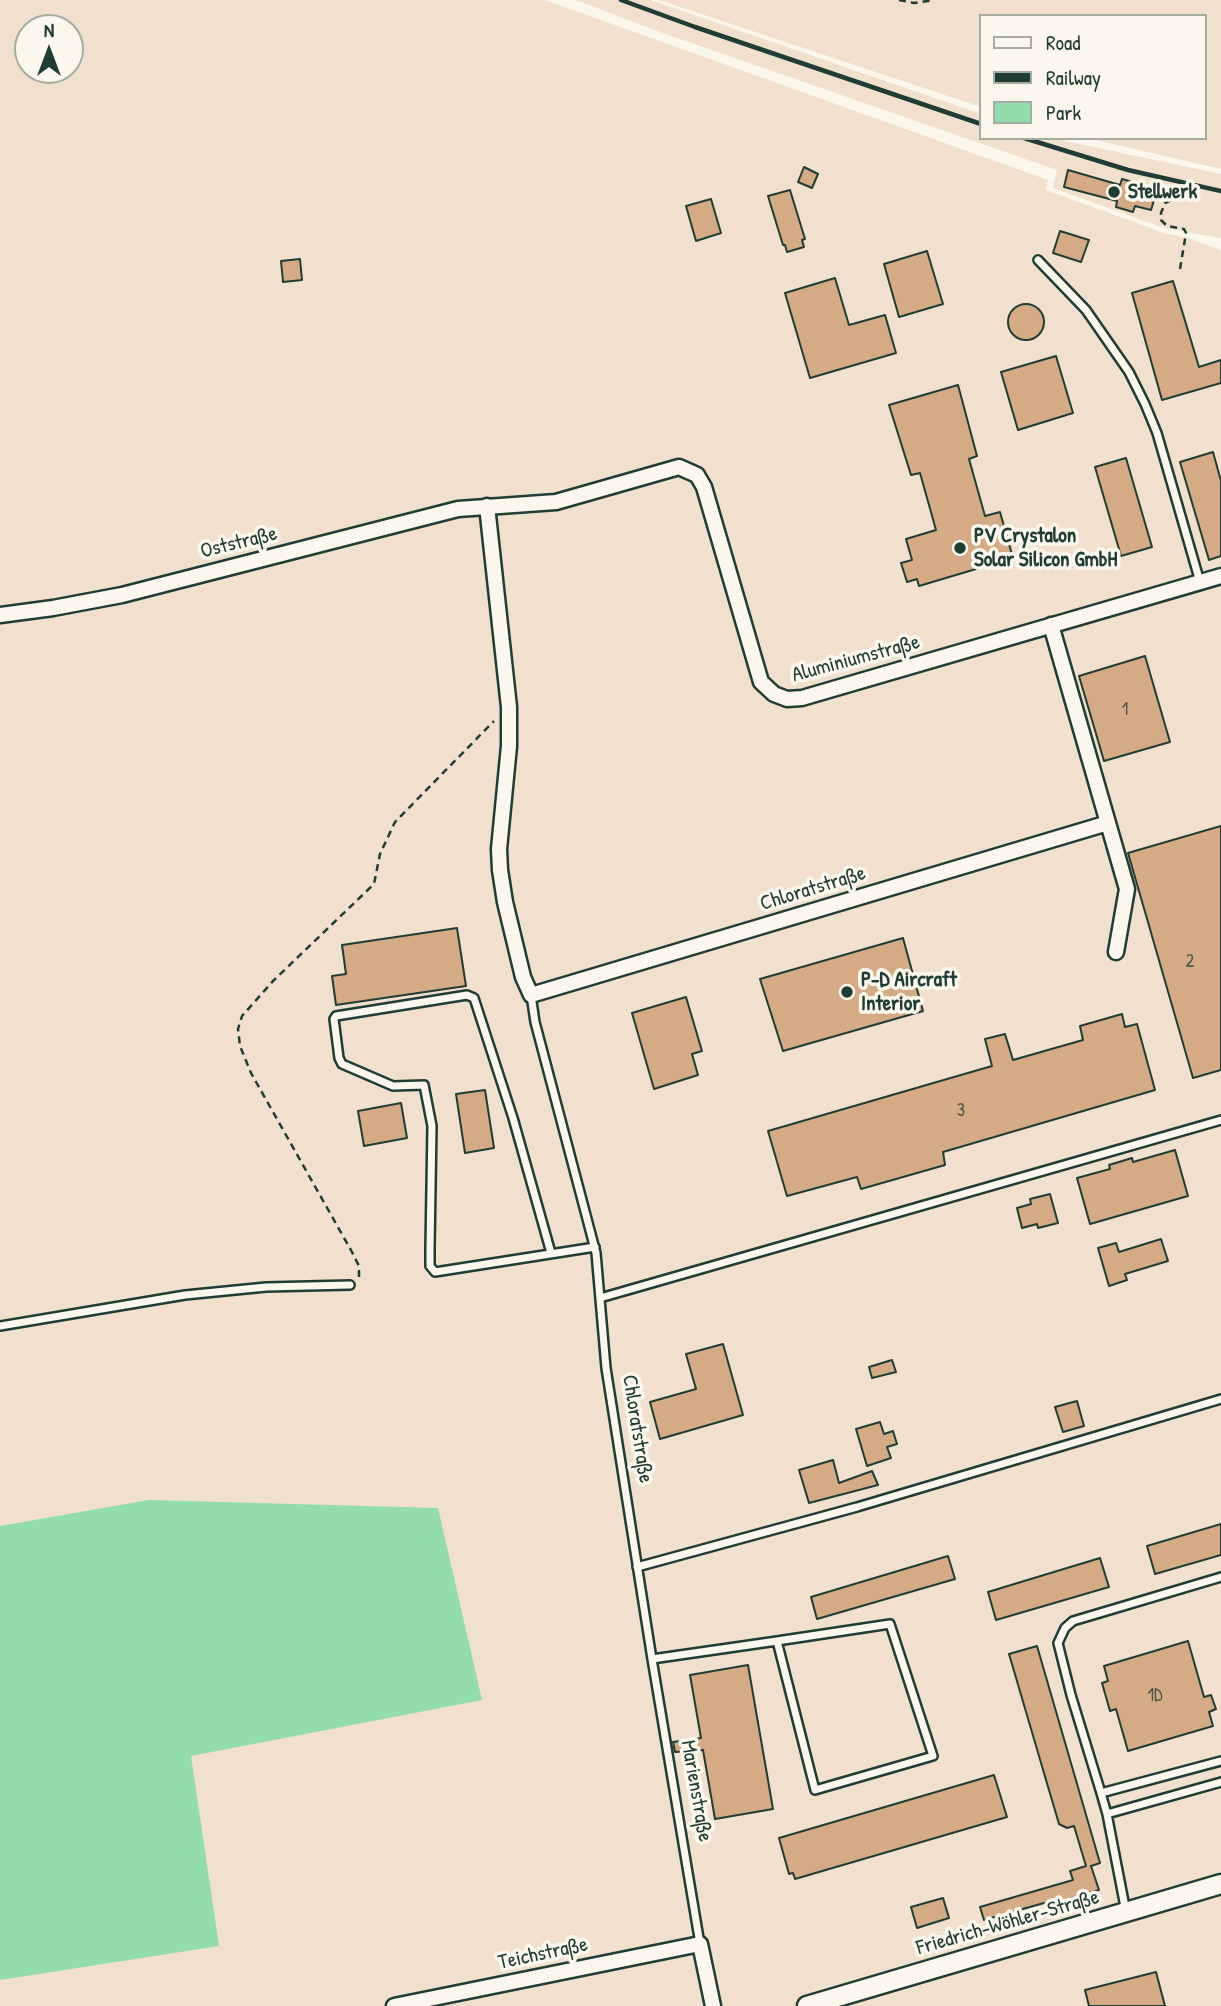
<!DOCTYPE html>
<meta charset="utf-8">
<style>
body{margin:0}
#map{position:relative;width:1221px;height:2006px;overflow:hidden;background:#fbf7ec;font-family:"Patrick Hand",sans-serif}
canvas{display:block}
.legend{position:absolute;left:979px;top:14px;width:228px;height:126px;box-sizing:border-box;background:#fbf7ec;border:2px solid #a3ada2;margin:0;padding:9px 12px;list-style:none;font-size:21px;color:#1f3d34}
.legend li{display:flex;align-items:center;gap:14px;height:35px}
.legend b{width:35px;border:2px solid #a3ada2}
.north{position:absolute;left:14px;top:14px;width:70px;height:70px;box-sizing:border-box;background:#fbf7ec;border:2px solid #a3ada2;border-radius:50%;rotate:0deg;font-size:19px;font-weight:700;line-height:28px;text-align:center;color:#1f3d34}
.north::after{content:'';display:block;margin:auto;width:24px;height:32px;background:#1f3d34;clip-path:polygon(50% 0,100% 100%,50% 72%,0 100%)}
</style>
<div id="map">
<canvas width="1221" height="2006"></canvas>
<ul class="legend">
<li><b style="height:9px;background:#fbf7ec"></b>Road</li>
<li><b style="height:9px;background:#1f3d34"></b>Railway</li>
<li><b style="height:19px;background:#93dcab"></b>Park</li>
</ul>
<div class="north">N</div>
</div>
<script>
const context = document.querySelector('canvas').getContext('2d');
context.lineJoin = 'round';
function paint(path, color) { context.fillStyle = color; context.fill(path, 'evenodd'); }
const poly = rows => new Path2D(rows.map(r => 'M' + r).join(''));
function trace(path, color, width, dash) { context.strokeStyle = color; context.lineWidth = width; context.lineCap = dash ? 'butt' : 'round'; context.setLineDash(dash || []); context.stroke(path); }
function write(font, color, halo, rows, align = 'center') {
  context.font = font + ' "Patrick Hand",sans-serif'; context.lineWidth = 7; context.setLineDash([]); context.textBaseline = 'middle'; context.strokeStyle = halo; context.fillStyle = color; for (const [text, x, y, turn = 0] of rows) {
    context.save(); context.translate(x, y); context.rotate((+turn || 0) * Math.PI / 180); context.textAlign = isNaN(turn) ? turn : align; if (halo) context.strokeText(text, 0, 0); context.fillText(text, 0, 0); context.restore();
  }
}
const built = poly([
 [0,0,545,0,1048,180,1046,190,1164,233,1191,239,1221,250,1221,2006,0,2006],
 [28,28,70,28,70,70,28,70],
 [576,0,651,0,981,114,981,138,1051,138,1221,174,1221,238,1164,228,1053,188,1057,170,660,32],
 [659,0,1221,0,1221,169,1087,138,1205,138,1205,16,981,16,981,107]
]);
const green = poly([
 [149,1500,438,1508,482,1700,191,1756,219,1946,0,1980,0,1526]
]);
const building = poly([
 [804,167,818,174,812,188,798,182,804,167],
 [1068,170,1120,185,1122,179,1140,184,1139,190,1156,194,1151,210,1135,206,1133,212,1116,207,1117,201,1064,187,1068,170],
 [790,190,805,239,802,240,804,247,787,252,785,245,783,245,768,196,790,190],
 [711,199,721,233,696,241,686,206,711,199],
 [1060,231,1089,240,1081,262,1053,253,1060,231],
 [927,251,943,304,899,317,884,264,927,251],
 [300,259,302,280,283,282,281,261,300,259],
 [835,278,849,325,885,315,896,353,810,378,785,293,835,278],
 [1173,281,1199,367,1221,360,1221,383,1162,400,1132,293,1173,281],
 '1008 322a18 18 0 1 1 36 0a18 18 0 1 1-36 0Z',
 [1056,356,1073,413,1018,430,1001,372,1056,356],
 [958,385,977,456,969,459,985,516,1000,512,1013,558,919,586,917,579,907,582,901,563,912,560,906,539,936,530,920,473,911,475,889,405,958,385],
 [1213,452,1221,481,1221,556,1209,560,1180,462,1213,452],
 [1126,458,1152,547,1121,556,1095,467,1126,458],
 [1145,656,1170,742,1104,761,1079,676,1145,656],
 [1221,826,1221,1070,1193,1078,1128,853,1221,826],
 [457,928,466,986,336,1005,332,976,346,974,342,945,457,928],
 [903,938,923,1011,783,1051,760,979,903,938],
 [686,997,702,1051,692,1054,698,1075,654,1089,632,1013,686,997],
 [1122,1014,1125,1027,1137,1024,1155,1090,943,1152,945,1165,861,1189,857,1177,787,1196,768,1131,992,1066,985,1039,1005,1034,1013,1060,1083,1040,1080,1026,1122,1014],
 [485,1090,494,1148,465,1153,456,1094,485,1090],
 [401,1103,407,1138,364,1146,358,1111,401,1103],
 [1175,1150,1188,1196,1090,1224,1077,1178,1110,1169,1109,1165,1132,1158,1133,1162,1175,1150],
 [1050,1194,1058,1223,1038,1228,1037,1224,1022,1228,1017,1208,1031,1204,1030,1199,1050,1194],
 [1161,1239,1168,1261,1125,1274,1127,1280,1109,1286,1098,1248,1116,1243,1119,1252,1161,1239],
 [723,1344,743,1415,660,1439,650,1402,696,1389,686,1354,723,1344],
 [892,1360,896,1372,872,1378,869,1367,892,1360],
 [1077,1401,1084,1426,1063,1432,1055,1407,1077,1401],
 [880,1422,884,1434,893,1431,897,1444,887,1447,891,1458,867,1466,856,1429,880,1422],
 [833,1460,839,1483,872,1471,878,1485,809,1503,799,1470,833,1460],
 [1221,1524,1221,1555,1155,1574,1147,1546,1221,1524],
 [948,1556,955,1579,817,1619,811,1597,948,1556],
 [1100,1558,1109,1587,996,1620,988,1592,1100,1558],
 [1188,1641,1204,1697,1211,1695,1216,1709,1209,1712,1213,1726,1128,1751,1116,1709,1110,1711,1102,1683,1108,1681,1104,1666,1188,1641],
 [1037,1646,1100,1863,1091,1866,1099,1890,1052,1904,1051,1901,984,1920,980,1907,1073,1880,1070,1871,1086,1866,1074,1826,1067,1828,1059,1824,1009,1654,1037,1646],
 [748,1665,773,1809,715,1819,703,1750,675,1752,673,1742,701,1738,690,1675,748,1665],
 [994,1775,1007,1817,795,1879,793,1873,789,1874,779,1838,994,1775],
 [943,1898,949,1918,917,1928,911,1907,943,1898],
 [1156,1972,1165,2006,1089,2006,1085,1990,1156,1972]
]);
const path = poly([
 [899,0,914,3,934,0],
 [1180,269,1186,233,1184,229,1167,226,1161,220,1161,213,1165,203,1184,195],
 [359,1277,359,1266,352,1252,251,1073,240,1046,238,1029,242,1016,273,981,374,884,380,854,395,822,494,721]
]);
const service = poly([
 [1038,260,1086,310,1129,372,1145,404,1157,433,1200,582],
 [531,995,535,1022,596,1253,606,1368,652,1659,700,1944],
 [551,1253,513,1118,474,998,467,995,336,1016,334,1019,339,1058,342,1064,393,1086,424,1085,432,1126,430,1248,430,1266,435,1272,595,1247],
 [600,1298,1221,1120],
 [0,1326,185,1295,266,1287,350,1285],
 [637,1567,857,1507,1221,1399],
 [1221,1577,1073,1621,1065,1628,1058,1643,1071,1695,1101,1793,1221,1761],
 [652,1659,777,1641,890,1624,933,1756,815,1790,777,1641],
 [1101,1793,1107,1814,1126,1912],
 [1107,1814,1221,1782]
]);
const minor = poly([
 [487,506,509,707,509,746,499,849,500,870,505,902,523,977,531,995,1108,823,1051,625],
 [0,615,53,608,122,595,458,509,556,502,679,467,697,475,704,487,761,682,774,694,787,699,802,698,1221,576],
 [1108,823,1127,889,1116,952],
 [394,2006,700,1944,713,2006]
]);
const tertiary = poly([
 [807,2006,1221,1884]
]);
const rail = poly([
 [621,0,695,27,981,124],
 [1024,138,1128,170,1221,191]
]);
const markers = [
 [1114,192,7,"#1f3d34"],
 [960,548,7,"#1f3d34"],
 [847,992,7,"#1f3d34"]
];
const numberNames = [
 ["1",1125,710],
 ["2",1190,962],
 ["3",961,1111],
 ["1D",1155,1696]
];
const poiNames = [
 ["Stellwerk",1128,192],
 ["PV Crystalon",974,536],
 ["Solar Silicon GmbH",974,560],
 ["P-D Aircraft",861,980],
 ["Interior",861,1004]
];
const streetNames = [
 ["Oststraße",239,543,-14],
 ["Aluminiumstraße",856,659,-15],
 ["Chloratstraße",813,889,-17],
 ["Chloratstraße",637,1429,81],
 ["Marienstraße",696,1791,80],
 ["Friedrich-Wöhler-Straße",1008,1923,-16],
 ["Teichstraße",543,1954,-12]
];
paint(built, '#f0e0cd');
paint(green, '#93dcab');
paint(building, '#d5ab86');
trace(building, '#1f3d34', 2);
trace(service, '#1f3d34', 12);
trace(minor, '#1f3d34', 19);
trace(tertiary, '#1f3d34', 23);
trace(path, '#1f3d34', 2.5, [7, 5]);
trace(service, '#fbf7ec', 7);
trace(minor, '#fbf7ec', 14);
trace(tertiary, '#fbf7ec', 18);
trace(rail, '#1f3d34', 4.5);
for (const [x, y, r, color] of markers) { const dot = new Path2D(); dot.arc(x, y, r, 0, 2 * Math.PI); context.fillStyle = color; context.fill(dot); trace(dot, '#fbf7ec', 2.5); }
write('18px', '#4c5848', null, numberNames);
write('bold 21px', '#1f3d34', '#fbf7ec', poiNames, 'left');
write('21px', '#1f3d34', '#fbf7ec', streetNames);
</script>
